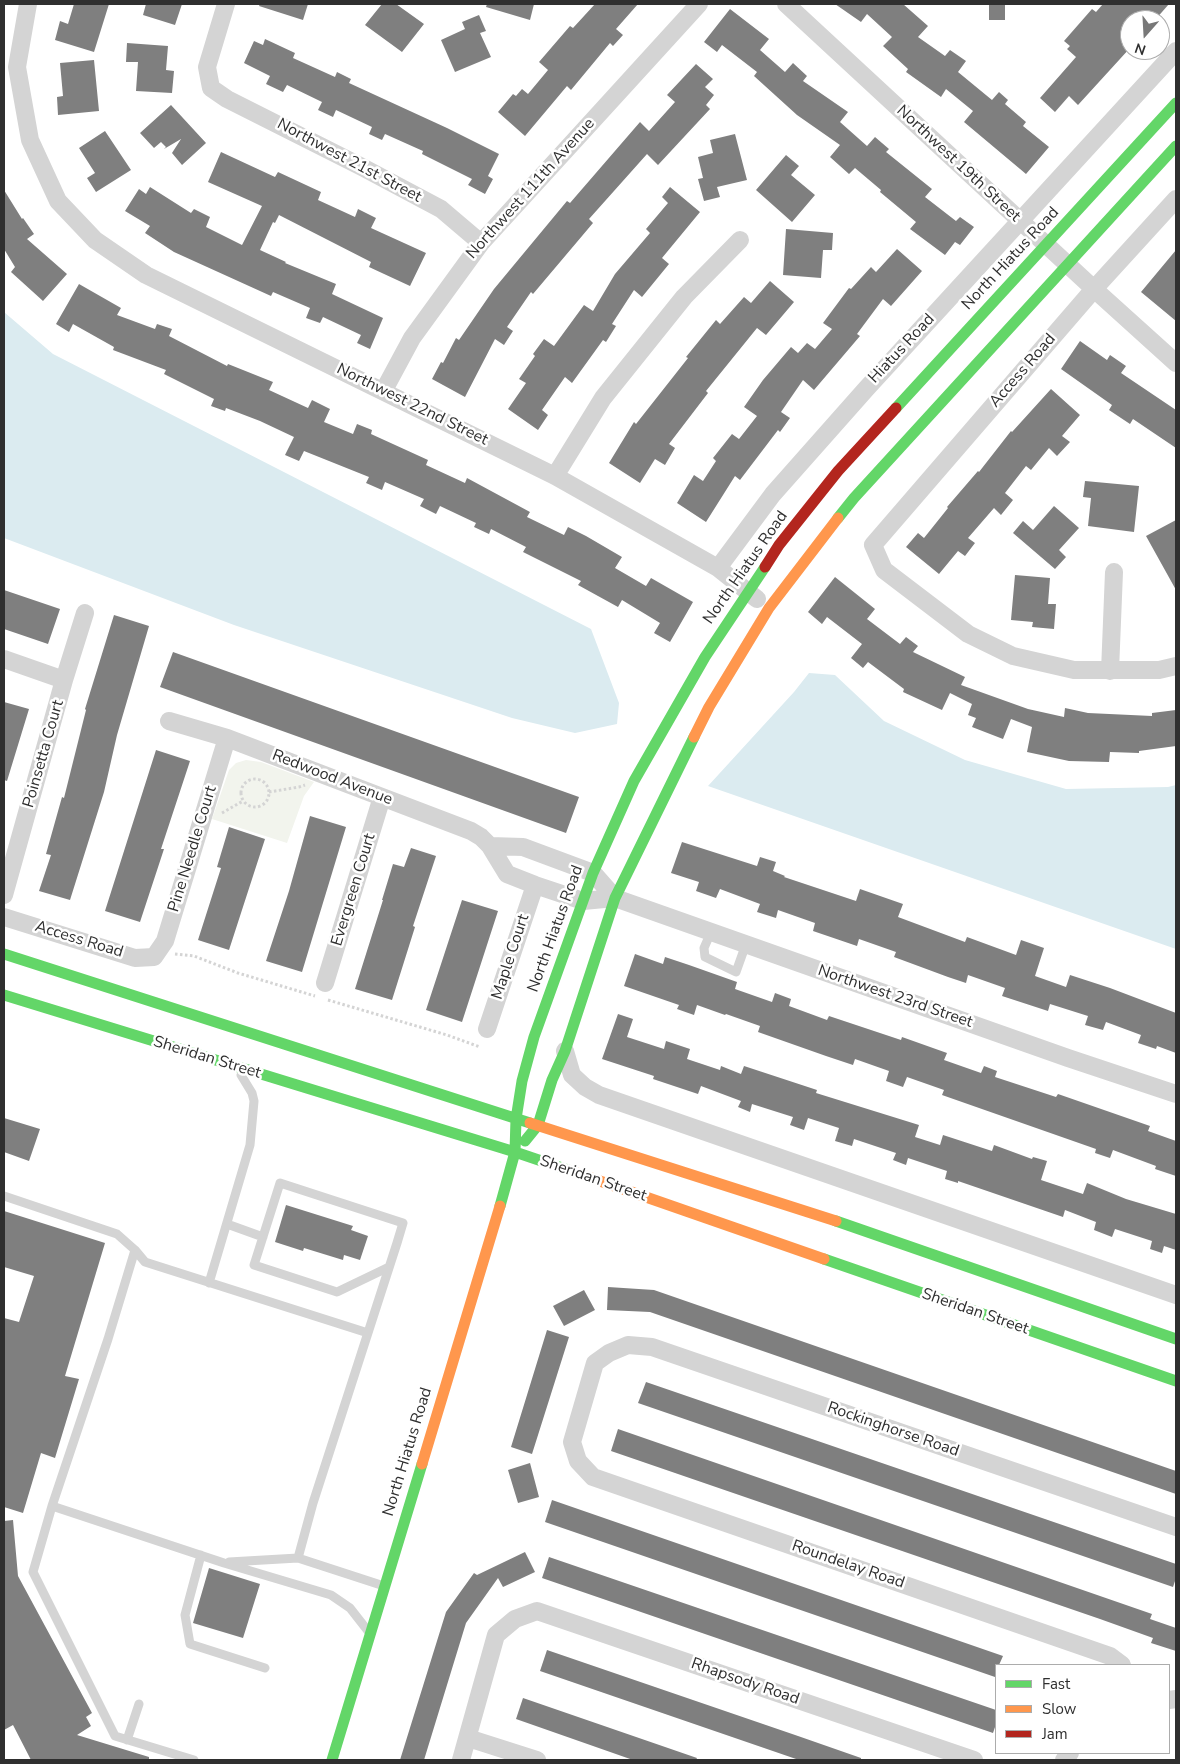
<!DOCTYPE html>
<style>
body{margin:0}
#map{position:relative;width:1180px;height:1764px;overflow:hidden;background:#fff;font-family:"Nunito Sans",sans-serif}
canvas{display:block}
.frame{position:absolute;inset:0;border:5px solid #2f2f2f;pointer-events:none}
.legend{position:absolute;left:995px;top:1664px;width:175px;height:90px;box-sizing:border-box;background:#fff;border:1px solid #acacac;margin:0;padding:6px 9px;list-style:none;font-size:15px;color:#2f2f2f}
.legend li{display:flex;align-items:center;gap:10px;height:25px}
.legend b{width:25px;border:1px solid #acacac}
.north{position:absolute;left:1120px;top:10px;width:50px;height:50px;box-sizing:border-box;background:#fff;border:1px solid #acacac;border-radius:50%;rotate:199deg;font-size:14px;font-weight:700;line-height:20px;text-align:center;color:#2f2f2f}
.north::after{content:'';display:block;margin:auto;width:18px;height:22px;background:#787878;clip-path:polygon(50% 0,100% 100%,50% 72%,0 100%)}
</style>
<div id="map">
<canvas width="1180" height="1764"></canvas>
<div class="frame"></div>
<ul class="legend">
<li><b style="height:6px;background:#63d668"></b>Fast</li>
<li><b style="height:6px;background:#ff974d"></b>Slow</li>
<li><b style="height:6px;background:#b3261e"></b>Jam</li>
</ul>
<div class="north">N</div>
</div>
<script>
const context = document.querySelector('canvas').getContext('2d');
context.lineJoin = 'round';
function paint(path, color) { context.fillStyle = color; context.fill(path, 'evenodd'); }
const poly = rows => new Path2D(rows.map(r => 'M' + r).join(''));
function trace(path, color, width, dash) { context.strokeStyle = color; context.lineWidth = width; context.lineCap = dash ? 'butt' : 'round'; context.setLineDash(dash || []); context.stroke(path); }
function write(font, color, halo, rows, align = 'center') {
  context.font = font + ' "Nunito Sans",sans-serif'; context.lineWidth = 5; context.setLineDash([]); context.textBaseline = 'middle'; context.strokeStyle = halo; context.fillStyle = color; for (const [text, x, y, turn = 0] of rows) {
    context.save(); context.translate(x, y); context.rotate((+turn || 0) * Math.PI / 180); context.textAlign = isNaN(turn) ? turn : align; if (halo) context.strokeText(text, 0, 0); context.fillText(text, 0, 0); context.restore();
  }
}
const green = poly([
 [246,760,261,762,314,782,304,796,287,843,212,819,229,770,236,763]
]);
const water = poly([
 [4,312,53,354,591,629,619,703,617,724,575,733,512,718,234,625,4,538],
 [809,673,835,675,884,721,965,760,1066,789,1168,787,1176,785,1176,949,708,786,794,692]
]);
const building = poly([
 [74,4,109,4,94,52,55,40,60,21,68,24],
 [146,4,182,4,175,25,143,15],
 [260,4,308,4,303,20,259,6],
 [382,4,396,4,424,24,402,52,365,25],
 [487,4,534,4,530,20,486,7],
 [595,4,638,4,616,29,623,35,613,46,610,43,571,90,567,86,525,136,498,112,513,94,516,96,522,89,528,94,548,70,539,62,570,26,573,28],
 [835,4,903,4,928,26,918,37,945,56,950,50,966,61,958,72,992,100,999,92,1008,100,1005,104,1026,122,1023,126,1049,147,1026,174,964,122,973,111,946,89,941,97,906,72,908,69,883,46,892,37,867,14,861,22],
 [989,4,1005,4,1005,20,989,20],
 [1103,4,1169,4,1155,20,1130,20,1130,48,1078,105,1069,96,1055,112,1040,98,1076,57,1067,49,1070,46,1064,41,1092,9,1096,12],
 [730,9,769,39,760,50,785,72,793,63,807,76,803,81,848,112,840,122,867,146,875,137,889,149,886,152,932,189,925,197,956,221,960,217,974,227,960,245,955,242,945,255,910,229,916,222,880,192,881,190,855,168,849,174,830,157,840,145,797,115,754,76,757,72,722,45,717,52,704,42],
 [479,15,486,31,480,33,491,57,455,72,441,40,465,29,462,22],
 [265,39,295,53,293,58,335,77,337,72,351,79,349,83,447,128,499,154,488,176,493,179,485,194,468,185,472,179,422,154,423,151,385,134,382,140,369,134,372,127,336,110,333,117,318,110,322,102,287,85,283,92,266,84,270,76,244,63,254,41,263,45],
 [127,43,168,46,166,70,174,71,172,93,136,91,138,62,126,62],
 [94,60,99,111,58,115,57,97,63,96,60,63],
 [696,64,713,79,705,87,714,95,706,105,710,109,658,165,647,154,589,219,593,223,533,294,531,292,507,327,513,331,504,345,495,339,465,397,432,379,441,362,443,363,456,338,459,340,494,289,567,201,570,203,640,122,649,131,675,102,667,95],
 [171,105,206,143,182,165,172,153,181,139,164,149,166,147,161,142,154,148,140,133],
 [105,131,131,170,96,192,87,178,95,173,79,148],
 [735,134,747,180,717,187,720,197,704,201,698,179,703,178,698,157,713,153,710,140],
 [221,152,275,177,278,172,321,192,318,200,355,217,358,209,376,218,371,228,426,253,410,286,369,267,371,262,279,215,275,223,273,222,260,250,286,262,285,263,336,284,332,294,383,318,370,349,357,343,361,335,323,317,320,323,306,318,310,308,273,292,271,296,174,252,145,233,150,226,125,211,139,189,146,194,150,187,191,213,194,209,210,217,206,227,242,245,262,206,208,182],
 [786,155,799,166,791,175,815,195,792,222,756,190],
 [670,187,700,212,662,258,669,264,642,297,634,290,612,324,616,326,606,342,603,340,572,383,565,377,542,410,548,415,538,430,508,409,526,383,519,379,535,356,533,354,544,339,554,346,584,305,593,311,615,274,650,233,646,229,668,203,662,197],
 [4,190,22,219,23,218,34,234,27,239,67,274,43,301,11,272,15,267,4,249],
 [786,229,833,233,832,250,823,250,821,278,783,275],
 [897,249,922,271,891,306,883,299,857,334,860,336,814,390,803,380,781,412,790,418,780,432,778,430,740,480,735,476,706,522,677,503,694,475,703,481,716,461,713,458,732,434,739,439,757,416,744,407,763,380,791,347,798,353,807,343,815,349,832,329,823,323,849,288,851,289,871,267,876,272],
 [1176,250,1176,321,1141,292],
 [770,281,794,302,766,335,757,328,706,391,708,393,669,444,675,448,665,465,655,459,640,483,609,463,634,422,636,424,688,358,686,357,716,320,720,324,744,297,751,303],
 [79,284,121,308,117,315,155,329,157,324,172,329,169,336,227,366,228,364,273,382,269,390,308,408,312,400,330,409,324,422,353,434,357,424,372,430,371,434,428,460,426,465,465,483,467,478,530,512,527,517,564,535,568,527,586,536,622,557,615,568,646,586,651,578,693,602,670,642,654,633,660,623,622,600,618,607,578,585,581,581,523,552,526,547,491,529,489,534,474,527,476,523,440,506,436,514,420,506,424,499,385,482,382,490,366,483,369,477,304,451,299,461,285,455,294,437,260,421,226,408,225,411,211,406,214,399,164,374,166,370,113,350,114,347,73,324,69,332,56,324],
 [1080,341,1107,360,1110,355,1126,366,1121,373,1176,410,1176,448,1133,419,1130,424,1109,410,1112,405,1061,369],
 [1051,389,1080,415,1062,436,1070,442,1057,456,1049,448,1031,470,1026,466,1005,493,1013,500,1001,515,994,508,968,538,975,543,965,556,958,551,939,574,906,547,918,533,924,538,948,508,947,507,978,471,979,472,1011,431,1012,432],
 [1085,481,1139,486,1134,532,1088,526,1091,498,1083,497],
 [1054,506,1079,528,1059,550,1066,557,1055,569,1013,533,1023,521,1033,530],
 [1176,520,1176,590,1146,536],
 [1015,575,1050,578,1048,604,1056,604,1054,629,1032,627,1033,622,1011,620],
 [835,577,875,609,867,619,900,644,906,637,918,646,913,652,965,677,961,685,1028,709,1064,717,1065,708,1088,713,1152,716,1152,713,1176,710,1176,746,1139,751,1139,753,1110,752,1109,762,1069,761,1027,752,1032,727,1011,719,1003,739,972,727,976,718,968,715,972,704,950,693,942,710,903,692,904,689,868,662,863,668,851,658,862,644,827,617,822,624,808,612],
 [4,590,60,609,48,644,4,629],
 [114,615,149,626,117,735,104,792,70,900,39,891,51,855,46,854,62,797,64,798,86,710,85,709],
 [173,652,579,797,566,833,160,687],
 [4,702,29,709,7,781,4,780],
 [156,750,190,761,161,849,164,849,140,922,105,911],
 [310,816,346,827,302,972,266,961,289,891],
 [229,827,265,839,229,950,198,940,221,868,217,867],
 [682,842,757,866,760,857,776,862,773,871,785,876,784,877,856,901,860,889,903,904,898,917,965,942,967,937,1016,955,1021,940,1044,948,1035,976,1066,987,1070,975,1110,988,1176,1013,1176,1053,1157,1046,1156,1049,1138,1043,1141,1035,1106,1022,1103,1030,1085,1025,1088,1016,1050,1004,1048,1011,1002,996,1005,988,968,975,966,983,948,977,894,957,896,952,859,939,857,946,813,931,815,923,778,910,776,918,757,912,760,904,720,889,716,898,696,891,699,882,671,873],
 [411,848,436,856,413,926,415,927,392,1000,355,989,383,900,382,900,393,864,404,867],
 [462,900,498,911,462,1022,426,1010],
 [635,954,663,964,665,957,689,965,737,982,735,989,772,1002,775,993,791,999,789,1006,827,1020,829,1016,901,1040,902,1037,947,1053,944,1060,981,1073,984,1066,997,1071,995,1077,1056,1097,1058,1094,1150,1126,1148,1131,1176,1141,1176,1176,1155,1169,1156,1166,1113,1150,1110,1158,1095,1153,1096,1149,942,1095,944,1090,907,1077,903,1087,886,1081,889,1071,855,1059,853,1065,826,1056,758,1032,760,1026,726,1014,725,1015,697,1005,694,1015,677,1009,679,1005,624,986],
 [618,1014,633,1019,627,1037,664,1049,666,1041,690,1049,687,1059,720,1070,721,1066,741,1074,744,1066,817,1090,816,1093,919,1125,915,1137,940,1145,943,1135,992,1151,994,1145,1032,1159,1033,1157,1047,1161,1041,1180,1083,1194,1087,1183,1126,1199,1176,1214,1176,1250,1164,1246,1162,1253,1150,1249,1152,1241,1115,1229,1112,1237,1094,1230,1096,1222,1065,1210,1063,1217,958,1181,958,1183,945,1179,947,1171,908,1158,906,1165,893,1160,896,1153,854,1139,852,1146,835,1141,839,1128,808,1118,804,1130,790,1125,793,1117,752,1104,750,1112,738,1107,741,1101,701,1086,698,1094,653,1079,654,1076,602,1059],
 [4,1118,40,1129,29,1161,4,1152],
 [286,1205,353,1226,351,1230,368,1236,360,1260,344,1255,343,1260,304,1248,303,1251,275,1242],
 [4,1211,105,1243,65,1376,79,1379,55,1458,41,1453,23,1513,4,1507,4,1318,19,1322,34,1276,4,1267],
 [608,1287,654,1290,1176,1471,1176,1494,650,1312,607,1310],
 [584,1290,595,1310,564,1326,553,1306],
 [547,1330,569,1337,532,1454,511,1447],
 [646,1382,1176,1564,1176,1578,1173,1587,638,1403],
 [618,1429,1152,1614,1150,1619,1176,1628,1176,1651,1151,1643,1153,1638,1100,1619,611,1451],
 [530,1463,539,1497,518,1503,508,1470],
 [552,1500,1003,1656,999,1665,996,1665,995,1677,545,1522],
 [13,1520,18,1576,92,1713,86,1717,91,1726,77,1735,149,1757,149,1760,31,1760,13,1725,4,1730,4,1521],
 [525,1552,535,1572,503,1587,498,1578,466,1623,424,1760,400,1760,446,1612,474,1573,477,1575],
 [549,1557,996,1710,996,1724,993,1733,542,1578],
 [209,1568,260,1584,243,1638,193,1623],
 [547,1650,798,1736,861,1758,861,1760,799,1760,540,1671],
 [523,1698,697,1758,696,1760,633,1760,516,1719]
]);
const path = poly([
 '241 793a14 14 0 1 1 28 0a14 14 0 1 1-28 0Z',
 [269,792,299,787,305,785],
 [222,813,243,801],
 [175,954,194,956,238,973,315,996],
 [328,1000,447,1035,480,1047]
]);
const lane = poly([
 [711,932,704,948,705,957,736,972,746,944],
 [4,1196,117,1234,135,1250],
 [227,1224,263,1237],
 [209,1283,250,1145,254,1101,252,1093,241,1075],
 [52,1506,224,1563,331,1595,350,1608,368,1631],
 [201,1555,185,1615,190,1644,265,1668],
 [298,1558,313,1503,397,1243,403,1223,280,1183,254,1265,337,1292,389,1267],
 [229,1562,298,1558,384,1586],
 [127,1740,139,1704],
 [194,1760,115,1736,33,1572,52,1506,108,1339,135,1250,145,1262,368,1333]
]);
const street = poly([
 [28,4,17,67,30,140,58,201,95,240,146,275,555,476,718,568,757,599],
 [226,4,207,67,211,88,227,99,362,167,441,209,481,243],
 [786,4,1094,289,1176,363],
 [1176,199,1094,289,873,545,884,570,968,634,1013,656,1074,670,1159,670,1176,666],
 [384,390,412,338,481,243,699,4],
 [555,476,603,398,684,297,740,240],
 [718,568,773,494,866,389,1176,51],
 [4,659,64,680],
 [1110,671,1114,572],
 [169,721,227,738,471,831,481,837,490,846,507,874,535,885,583,901,615,898,1068,1058,1176,1094],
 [490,846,523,847,593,873,615,898],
 [4,895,64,680,85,613],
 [4,917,135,958,154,957,165,941,227,738],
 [325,983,382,797],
 [487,1029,535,885],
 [565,1051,572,1075,585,1087,599,1095,1176,1295],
 [1122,1665,1110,1656,593,1477,578,1461,572,1442,595,1363,609,1353,628,1345,652,1347,1176,1527],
 [1169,1700,1176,1699],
 [468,1738,537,1760],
 [461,1760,496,1635,515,1619,537,1611,974,1760],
 [1064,1760,1070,1753]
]);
const fast = poly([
 [896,408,1176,103],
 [838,518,854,498,1176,146],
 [4,954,530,1123],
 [4,995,515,1152,574,1172],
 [525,1141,538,1125,552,1080,565,1051,615,898,694,737],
 [500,1206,515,1152,516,1119,522,1081,534,1037,593,873,634,781,705,657,765,567],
 [836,1221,1176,1339],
 [824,1259,1176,1381],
 [332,1760,422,1464]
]);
const slow = poly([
 [694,737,709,707,769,608,838,518],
 [530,1123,836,1221],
 [574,1172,824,1259],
 [422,1464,500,1206]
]);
const jam = poly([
 [765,567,779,545,838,471,896,408]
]);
const streetNames = [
 ["Northwest 21st Street",349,161,28],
 ["Northwest 19th Street",958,164,43],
 ["Northwest 111th Avenue",531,189,-48],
 ["North Hiatus Road",1011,259,-47],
 ["Hiatus Road",902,349,-47],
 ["Access Road",1023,371,-49],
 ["Northwest 22nd Street",412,405,26],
 ["North Hiatus Road",746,568,-55],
 ["Poinsetta Court",44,754,-74],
 ["Redwood Avenue",332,778,21],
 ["Pine Needle Court",193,849,-73],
 ["Evergreen Court",354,890,-73],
 ["North Hiatus Road",556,929,-70],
 ["Access Road",79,940,17],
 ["Maple Court",511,957,-72],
 ["Northwest 23rd Street",895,997,19],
 ["Sheridan Street",207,1058,17],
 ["Sheridan Street",593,1179,19],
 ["Sheridan Street",975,1312,19],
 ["Rockinghorse Road",893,1430,19],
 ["North Hiatus Road",408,1452,-73],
 ["Roundelay Road",848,1565,19],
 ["Rhapsody Road",745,1682,19]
];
paint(green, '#f2f4ed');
paint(water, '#dbebf0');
paint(building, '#7f7f7f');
trace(path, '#d4d4d4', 3, [2.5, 2.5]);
trace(lane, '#d4d4d4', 9);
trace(street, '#d4d4d4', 18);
trace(fast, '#63d668', 11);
trace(slow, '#ff974d', 11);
trace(jam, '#b3261e', 11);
write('16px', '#2f2f2f', '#fff', streetNames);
</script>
